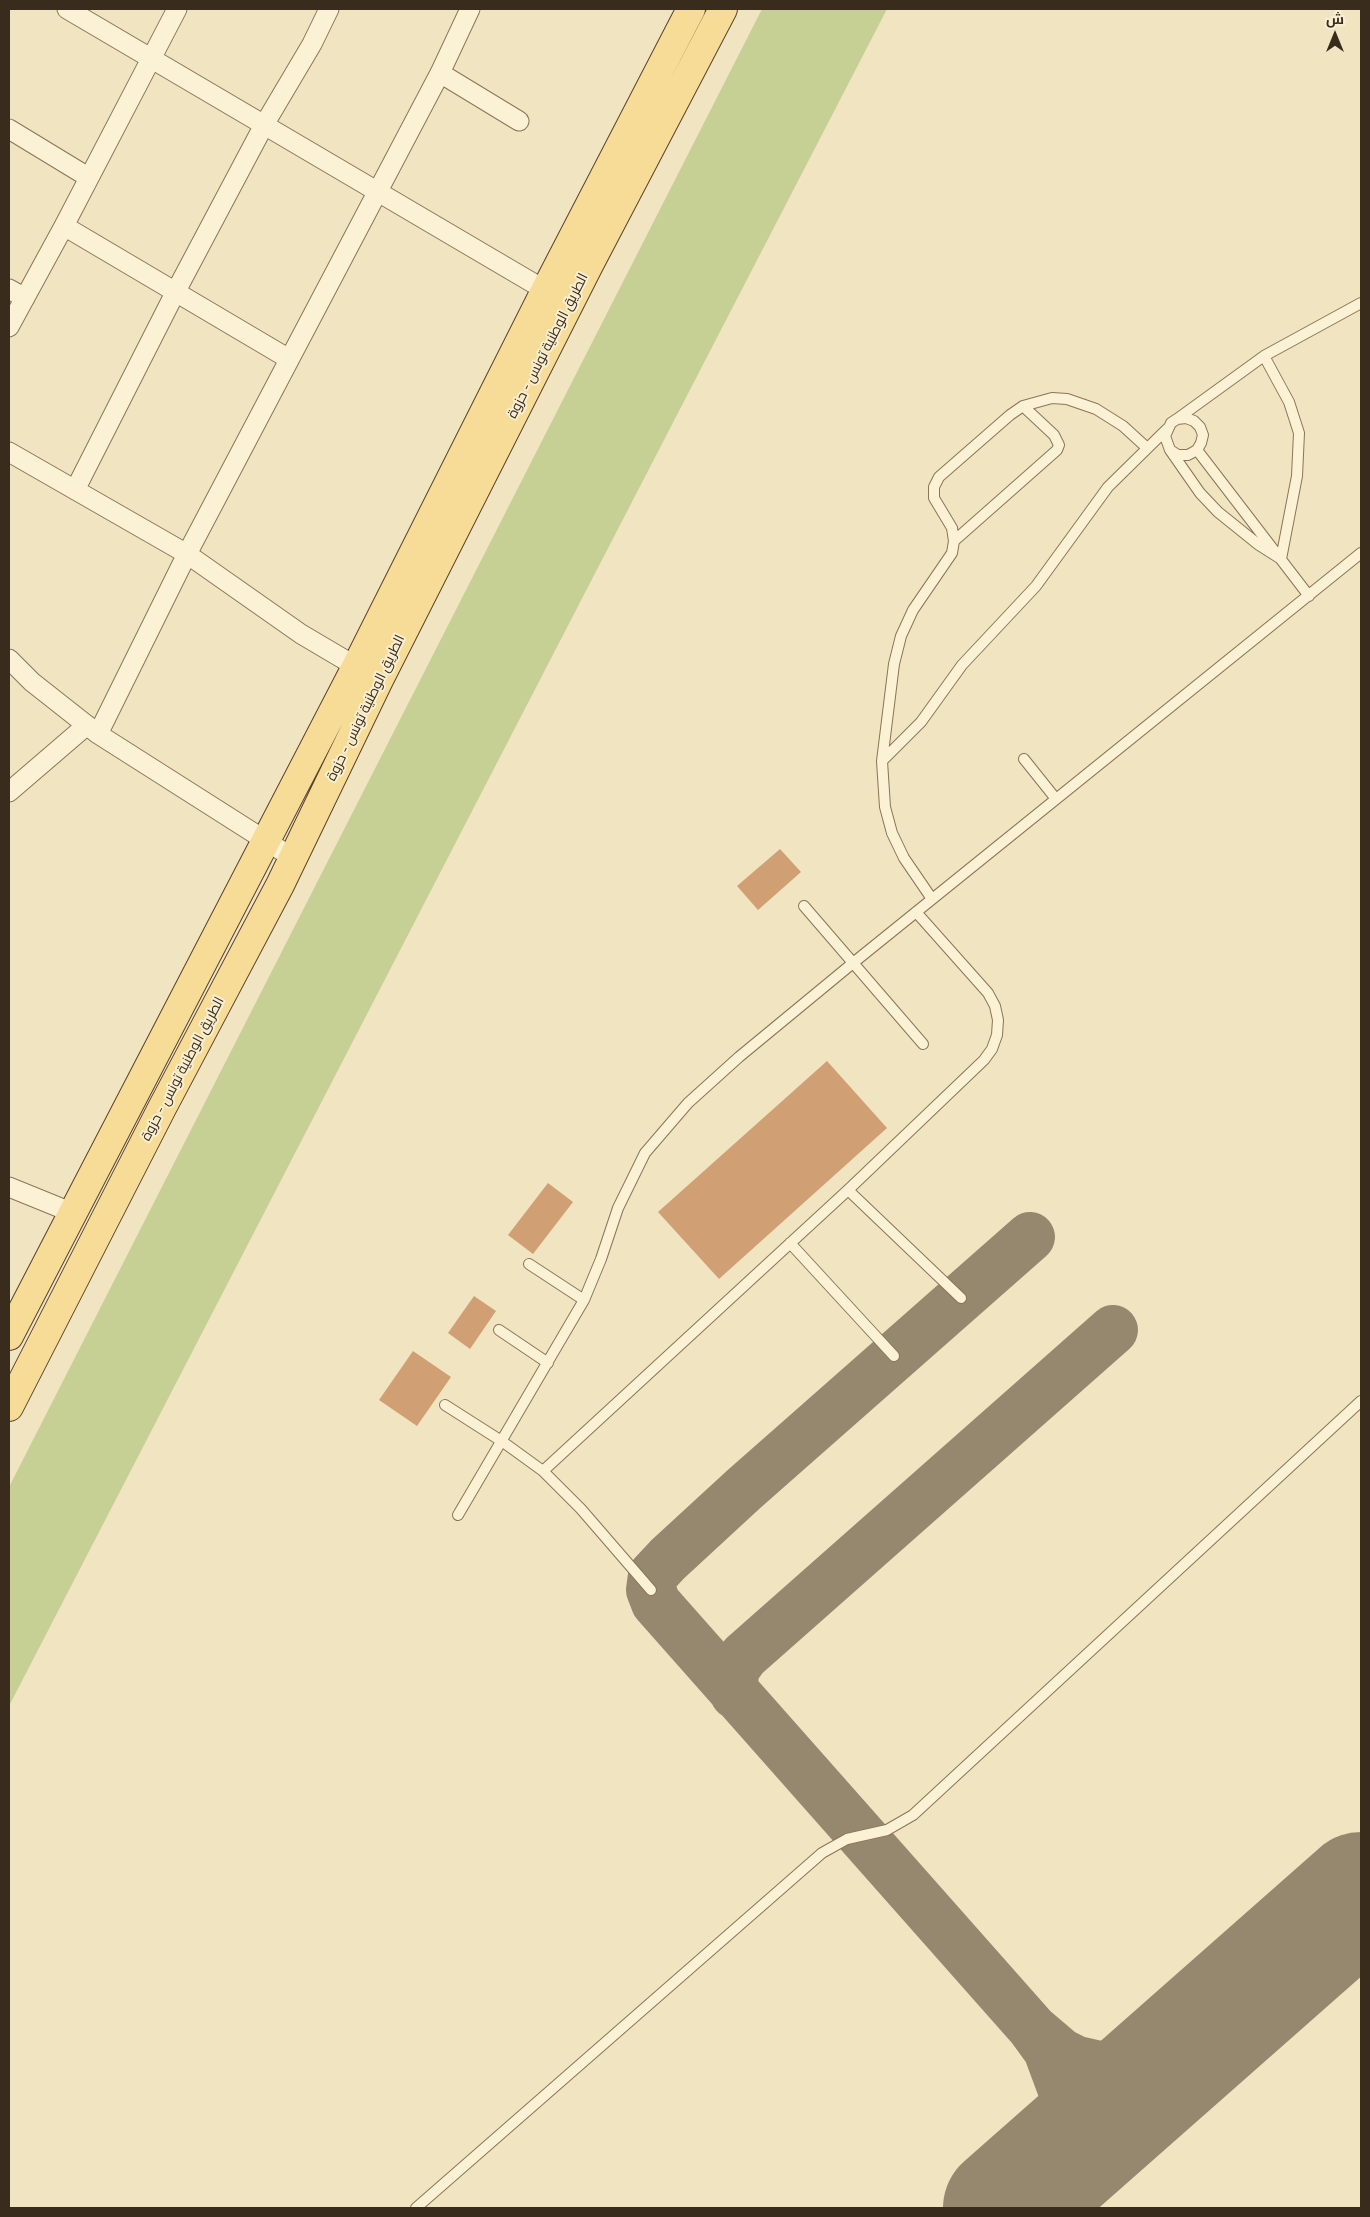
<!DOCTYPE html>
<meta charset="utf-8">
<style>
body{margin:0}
#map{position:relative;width:1370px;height:2217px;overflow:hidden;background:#f1e4c1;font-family:Bitter,Cairo,serif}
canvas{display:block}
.frame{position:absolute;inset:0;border:10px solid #3a2c1c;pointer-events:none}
.north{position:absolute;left:1310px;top:10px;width:50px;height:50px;-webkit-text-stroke:4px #f8eed1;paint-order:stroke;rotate:0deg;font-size:14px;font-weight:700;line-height:20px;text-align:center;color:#3a2c1c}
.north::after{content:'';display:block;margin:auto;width:18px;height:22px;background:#3a2c1c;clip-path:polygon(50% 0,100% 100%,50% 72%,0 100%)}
</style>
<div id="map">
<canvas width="1370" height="2217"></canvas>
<div class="frame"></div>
<div class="north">ش</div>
</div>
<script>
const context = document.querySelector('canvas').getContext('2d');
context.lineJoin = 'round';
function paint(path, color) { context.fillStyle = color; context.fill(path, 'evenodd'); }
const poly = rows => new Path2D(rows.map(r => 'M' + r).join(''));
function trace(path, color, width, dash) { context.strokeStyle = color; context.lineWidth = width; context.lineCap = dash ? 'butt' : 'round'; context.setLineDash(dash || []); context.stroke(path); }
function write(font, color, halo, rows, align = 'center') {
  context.font = font + ' Bitter,Cairo,serif'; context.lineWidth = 4; context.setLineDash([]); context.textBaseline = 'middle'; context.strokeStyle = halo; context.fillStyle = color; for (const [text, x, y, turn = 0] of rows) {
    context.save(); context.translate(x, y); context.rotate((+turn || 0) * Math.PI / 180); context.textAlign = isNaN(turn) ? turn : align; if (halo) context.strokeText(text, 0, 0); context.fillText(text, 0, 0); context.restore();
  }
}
const green = poly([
 [762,9,887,9,9,1706,9,1487]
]);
const taxiway = poly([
 [1030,1237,744,1489,668,1559,653,1575,651,1590,656,1603,1032,2028,1048,2050,1064,2093,1066,2114,1059,2137,1033,2183],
 [735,1694,733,1678,736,1667,744,1656,1113,1330],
 [1034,2030,1061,2053,1077,2061,1108,2068,1144,2065,1171,2056,1192,2044]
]);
const runway = poly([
 [1005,2208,1361,1894]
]);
const building = poly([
 [780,849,801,872,758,910,737,886],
 [827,1061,887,1128,719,1279,658,1212],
 [548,1183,573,1202,533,1254,508,1235],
 [474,1296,496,1311,470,1349,448,1333],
 [413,1351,451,1377,417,1426,379,1400]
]);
const service = poly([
 [1264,356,1289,402,1299,433,1297,476,1281,559],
 [1177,419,1264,356,1361,303],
 [1170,450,1178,455,1188,455,1197,450,1201,443,1203,435,1200,427,1194,421,1186,418,1177,419,1171,423,1165,436,1170,450,1200,493,1218,512,1259,545,1281,559],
 [1197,450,1309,596],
 [954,541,1057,450,1059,445,1054,435,1023,406],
 [1024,759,1056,799],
 [882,761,921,722,962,665,1036,586,1108,487,1167,429],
 [932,899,904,858,892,833,885,807,882,761,894,664,901,636,913,610,952,553,954,541,952,528,934,498,934,487,939,477,1010,415,1023,406,1052,398,1067,399,1096,409,1123,426,1146,447],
 [804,906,923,1044],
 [848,1190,961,1298],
 [790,1243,894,1356],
 [529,1264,584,1300],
 [499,1330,548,1363],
 [445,1405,503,1442,543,1471,581,1509,651,1590],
 [543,1471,848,1190,984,1060,992,1049,997,1035,998,1020,995,1006,988,993,916,912],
 [458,1515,584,1300,601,1259,618,1208,645,1153,688,1103,739,1057,853,963,1361,553],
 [416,2208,822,1853,847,1839,887,1830,913,1815,1361,1401]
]);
const minor = poly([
 [67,9,555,296],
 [440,73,519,121],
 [9,129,88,177],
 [64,226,289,359],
 [9,289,25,298],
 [9,327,64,226,177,9],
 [9,452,187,554,301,634,367,673],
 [75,490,176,291,264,125,312,44,329,9],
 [9,659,32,682,98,734,293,858],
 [98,734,187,554,440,73,470,9],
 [9,792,87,725],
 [9,1187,73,1213]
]);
const primary = poly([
 [9,1336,356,667,545,291,691,9],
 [9,1407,162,1108,280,885,379,680,589,265,723,9]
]);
const streetNames = [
 ["الطريق الوطنية تونس - حزوة",548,346,-63],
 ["الطريق الوطنية تونس - حزوة",366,708,-64],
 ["الطريق الوطنية تونس - حزوة",183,1069,-62]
];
paint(green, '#c6cf94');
trace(taxiway, '#96886e', 50);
trace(runway, '#96886e', 124);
paint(building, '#d19f74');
trace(service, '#8b7557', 12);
trace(minor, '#8b7557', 21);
trace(primary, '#59422c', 30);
trace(service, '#fbf1d5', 10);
trace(minor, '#fbf1d5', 19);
trace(primary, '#f6dc96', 28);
write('14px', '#3a2c1c', '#f8eed1', streetNames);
</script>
